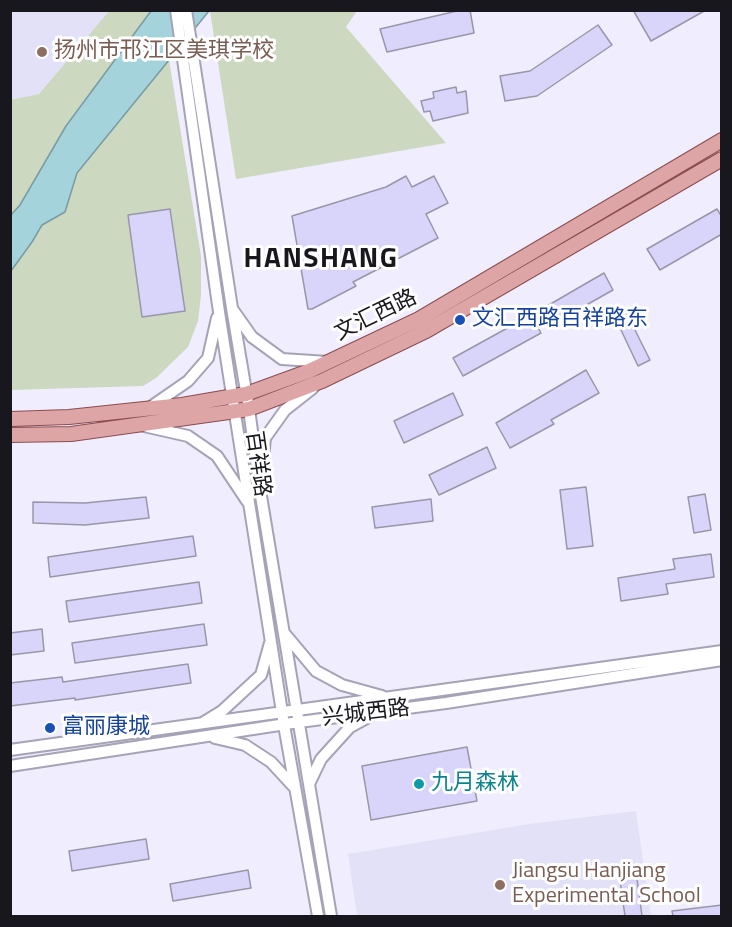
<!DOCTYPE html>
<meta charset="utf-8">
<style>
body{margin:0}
#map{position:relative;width:732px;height:927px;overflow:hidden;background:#f0eefe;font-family:"Titillium Web",sans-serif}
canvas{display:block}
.frame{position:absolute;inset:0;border:12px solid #18171e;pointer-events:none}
</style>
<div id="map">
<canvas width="732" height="927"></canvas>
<div class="frame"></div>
</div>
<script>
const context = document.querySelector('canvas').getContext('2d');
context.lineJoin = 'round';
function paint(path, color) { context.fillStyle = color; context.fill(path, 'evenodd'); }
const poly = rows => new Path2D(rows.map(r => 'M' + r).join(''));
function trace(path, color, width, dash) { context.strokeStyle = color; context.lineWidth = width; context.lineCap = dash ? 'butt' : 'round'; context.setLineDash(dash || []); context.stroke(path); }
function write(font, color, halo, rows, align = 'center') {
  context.font = font + ' "Titillium Web","Noto Sans SC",sans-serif'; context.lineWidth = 6; context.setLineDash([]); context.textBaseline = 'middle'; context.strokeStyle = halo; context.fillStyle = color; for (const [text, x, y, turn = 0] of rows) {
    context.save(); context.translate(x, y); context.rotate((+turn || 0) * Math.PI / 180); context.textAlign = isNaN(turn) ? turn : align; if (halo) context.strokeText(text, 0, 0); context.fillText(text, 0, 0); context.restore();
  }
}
const built = poly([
 [10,11,109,11,39,94,11,100],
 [636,811,651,916,357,916,348,854,529,824]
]);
const green = poly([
 [109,11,161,11,201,256,201,295,198,321,188,347,156,378,143,386,11,390,10,100,39,94],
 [210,11,357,11,346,27,446,143,236,179]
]);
const water = poly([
 [151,11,209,11,77,173,65,212,42,225,32,242,11,271,11,215,20,205,66,126,151,11]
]);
const building = poly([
 [461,10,470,10,474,33,387,52,380,29,461,10],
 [633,10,706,10,651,41,633,10],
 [598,25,612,45,537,96,505,101,500,76,530,71,598,25],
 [456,87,457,93,466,91,468,113,433,121,430,111,424,112,421,101,434,98,433,92,456,87],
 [406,176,412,187,434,176,448,203,426,214,438,238,353,282,356,286,312,309,308,309,292,216,386,187,406,176],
 [170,209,185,311,142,317,128,215,170,209],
 [717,209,722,217,722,234,660,270,647,249,717,209],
 [604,273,613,290,556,322,547,306,604,273],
 [624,308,650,360,638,366,613,313,624,308],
 [531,315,541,333,463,376,453,358,531,315],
 [586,370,599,393,551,420,554,424,510,448,496,423,586,370],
 [453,393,463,415,404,443,394,421,453,393],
 [487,447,496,468,439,495,429,475,487,447],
 [586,487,593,546,567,549,560,490,586,487],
 [705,494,711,530,694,533,688,497,705,494],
 [146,497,149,518,85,525,33,523,33,502,85,503,146,497],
 [431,499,433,521,375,528,372,507,431,499],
 [193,536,196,556,50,577,48,557,193,536],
 [711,554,714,577,666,584,668,594,621,601,618,578,675,569,673,559,711,554],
 [199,582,202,603,69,622,66,601,199,582],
 [204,624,207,645,75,663,72,643,204,624],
 [42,629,44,651,10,655,10,633,42,629],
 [188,664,191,683,75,700,75,698,10,706,10,683,62,677,63,682,188,664],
 [467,747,477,801,371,820,362,766,467,747],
 [146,839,149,859,72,871,69,851,146,839],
 [635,864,642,916,625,916,618,866,635,864],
 [248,870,251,888,173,901,170,884,248,870],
 [722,905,722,916,673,916,672,911,722,905]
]);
const minor = poly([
 [176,10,219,312,284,725,318,916],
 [186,10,232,308,249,409,260,490,331,916],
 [233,310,252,337,282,359,328,362],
 [149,408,188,381,208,358,217,318],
 [144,426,188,436,217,456,247,501],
 [262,469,265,438,285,410,313,388],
 [285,634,316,671,342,685,382,696],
 [204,722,222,711,261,675,270,643],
 [215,738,245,745,271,762,295,788],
 [10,750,722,651],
 [10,766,299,722,446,703,722,660],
 [309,784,321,759,350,727,372,715]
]);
const major = poly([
 [10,419,69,417,182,405,246,394,309,371,419,319,722,140],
 [10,435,71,434,236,411,249,409,322,381,426,331,722,159]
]);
const markers = [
 [42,52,6,"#8d6e63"],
 [460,320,6,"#1a4fb4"],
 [50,728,6,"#1a4fb4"],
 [419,784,6,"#0f9aa8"],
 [500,885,6,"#8d6e63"]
];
const educationNames = [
 ["扬州市邗江区美琪学校",54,52],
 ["Jiangsu Hanjiang",512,872],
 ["Experimental School",512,897]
];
const streetNames = [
 ["文汇西路",376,316,-26],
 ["百祥路",257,464,82],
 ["兴城西路",366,714,-7]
];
const transitNames = [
 ["文汇西路百祥路东",472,320],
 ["富丽康城",62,728]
];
const cultureNames = [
 ["九月森林",431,784]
];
const districtNames = [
 ["HANSHANG",321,260]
];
paint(built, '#e3e1f7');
paint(green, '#ccd8c0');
paint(water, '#a4d3db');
trace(water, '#7a9ba2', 1.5);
paint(building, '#d9d5fa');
trace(building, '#9896a8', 1.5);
trace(minor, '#a5a3b6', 14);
trace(major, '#8a4c50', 16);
trace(minor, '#fff', 10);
trace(major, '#dea5a6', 14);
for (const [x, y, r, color] of markers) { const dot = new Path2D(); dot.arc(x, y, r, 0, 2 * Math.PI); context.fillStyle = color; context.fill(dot); trace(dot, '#fefefe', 2); }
write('22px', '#785e54', '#fefefe', educationNames, 'left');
write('22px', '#18171e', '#fefefe', streetNames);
write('22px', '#164399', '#fefefe', transitNames, 'left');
write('22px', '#0d838f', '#fefefe', cultureNames, 'left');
context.letterSpacing = '1.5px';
write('bold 28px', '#18171e', '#fefefe', districtNames);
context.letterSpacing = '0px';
</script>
